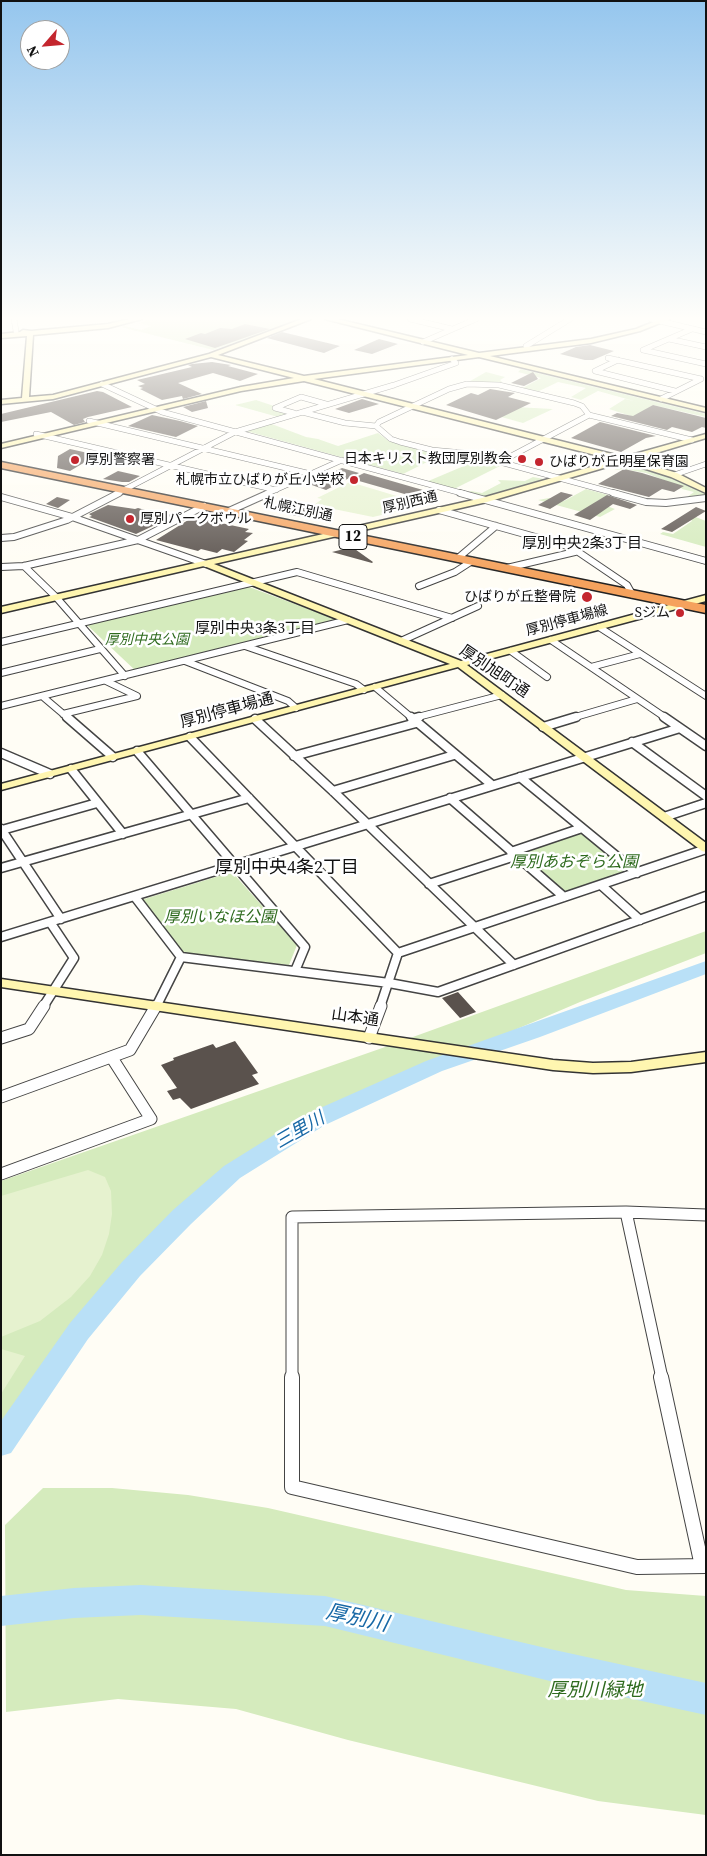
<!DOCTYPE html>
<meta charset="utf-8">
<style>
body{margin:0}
#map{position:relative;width:707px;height:1856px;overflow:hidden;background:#fffdf5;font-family:"Source Serif 4",serif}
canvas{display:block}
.frame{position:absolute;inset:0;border:2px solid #111;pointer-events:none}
.north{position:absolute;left:20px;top:20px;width:50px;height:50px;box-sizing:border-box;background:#fff;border:1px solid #a0a0a0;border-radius:50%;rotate:243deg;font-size:14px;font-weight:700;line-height:20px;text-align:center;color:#111}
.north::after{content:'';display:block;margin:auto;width:18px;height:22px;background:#c4262e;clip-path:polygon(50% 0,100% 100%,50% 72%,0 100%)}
</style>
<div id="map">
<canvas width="707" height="1856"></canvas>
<div class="frame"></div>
<div class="north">N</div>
</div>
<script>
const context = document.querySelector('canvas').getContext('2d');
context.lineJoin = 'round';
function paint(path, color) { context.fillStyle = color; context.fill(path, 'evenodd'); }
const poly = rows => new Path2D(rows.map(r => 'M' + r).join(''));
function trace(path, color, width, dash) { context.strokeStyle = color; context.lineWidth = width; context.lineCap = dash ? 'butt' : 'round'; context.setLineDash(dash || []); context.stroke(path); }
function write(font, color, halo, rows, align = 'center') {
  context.font = font + ' "Source Serif 4","Noto Sans JP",serif'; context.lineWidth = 5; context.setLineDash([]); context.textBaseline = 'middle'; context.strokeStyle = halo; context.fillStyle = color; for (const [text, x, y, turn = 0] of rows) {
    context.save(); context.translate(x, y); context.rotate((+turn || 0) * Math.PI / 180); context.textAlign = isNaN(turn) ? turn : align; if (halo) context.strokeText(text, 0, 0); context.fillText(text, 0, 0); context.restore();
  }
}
const green = poly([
 [149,319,301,319,213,350,121,327,125,326,141,330,151,326,139,323],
 [521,369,706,414,706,417,653,405,634,417,609,409,625,399,634,401,598,391,581,400,571,397,586,388,558,382,535,393,521,389,541,378,518,372],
 [486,372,505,377,500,380,502,382,498,384,465,384],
 [256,400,274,406,291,413,278,417,235,405],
 [516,407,553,409,523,423,469,408],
 [269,423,306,437,318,439,338,446,378,433,389,441,430,452,445,453,403,474,246,431],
 [478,460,500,466,452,490,426,482],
 [639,466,684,481,706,493,706,496,691,499,687,497,694,492,682,489,681,487,646,473,624,469,614,470,625,467],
 [533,477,544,479,542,482,487,497,466,494,471,491,482,493,501,483,498,480,525,481],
 [586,489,608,495,596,502,615,509,600,517,538,500,549,498,564,501],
 [693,516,706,521,706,547,660,534,663,532,673,534,692,521,691,519],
 [249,587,338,620,137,672,87,625],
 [582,831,633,872,565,895,515,853],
 [232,872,297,945,289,965,185,954,141,900],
 [706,931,706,953,580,1002,302,1121,229,1166,166,1220,107,1283,1,1424,1,1181,388,1046],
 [43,1488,112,1488,188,1495,268,1508,626,1590,706,1596,706,1815,598,1801,348,1740,236,1709,118,1699,6,1712,5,1525]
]);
const pitch = poly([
 [350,482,400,497,399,498,425,505,373,517,314,505,322,499,317,498],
 [88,1170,105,1177,111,1191,112,1214,109,1234,102,1255,90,1276,71,1297,40,1321,1,1337,1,1196],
 [1,1349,25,1356,1,1394]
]);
const river = poly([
 [706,961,706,974,540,1037,442,1071,325,1125,240,1178,191,1224,140,1276,88,1339,11,1453,1,1456,1,1421,70,1323,122,1262,173,1210,224,1166,309,1113,426,1061,706,961],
 [141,1585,325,1596,550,1649,706,1683,706,1715,550,1681,325,1626,141,1615,74,1618,1,1626,1,1596,74,1588,141,1585]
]);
const building = poly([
 [245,324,270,329,215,348,185,339,201,333,205,334,220,328,232,329],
 [282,332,340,346,324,353,267,338],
 [379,339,398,344,372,354,354,350],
 [590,345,614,351,593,360,585,360,560,354,576,347],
 [212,362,231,365,228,366,258,374,240,381,213,373,178,383,202,394,183,399,182,396,162,400,140,389,143,388,138,386,145,384,137,380,192,367,188,365,192,364],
 [533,372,538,379,524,386,511,383],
 [490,389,515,393,508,397,531,403,496,420,446,405,471,393,478,395],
 [97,391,103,392,132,407,88,417,83,419,85,422,74,425,51,412,1,422,1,414],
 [362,399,379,404,349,413,335,409],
 [206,401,208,408,192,412,183,407],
 [653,405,706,418,706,428,702,427,692,432,672,427,667,430,611,416,617,413,633,416],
 [152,415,180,421,198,426,176,437,128,426],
 [600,422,656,436,646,438,621,452,571,438],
 [70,449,97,455,70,471,57,468,58,456],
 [342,468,359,473,326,490,309,484],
 [624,469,642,473,684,486,674,492,662,489,649,497,598,484],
 [118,471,140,476,129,482,122,482,103,479],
 [364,473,416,488,434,493,422,499,352,479],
 [561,492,573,495,550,509,538,505],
 [607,495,637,505,630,509,613,504,590,520,574,515],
 [57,497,70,500,58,508,46,504],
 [108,505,135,509,138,508,159,514,176,515,136,534,89,517,92,516,89,514],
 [302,506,321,509,311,518,290,515],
 [696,507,706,511,672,532,661,529],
 [193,517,249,529,245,532,253,533,244,540,248,541,234,552,222,549,217,553,201,549,198,551,156,540],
 [352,547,373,562,372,563,332,552],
 [458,992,476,1012,460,1018,442,998],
 [235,1041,258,1073,252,1075,259,1084,191,1109,180,1098,173,1100,167,1091,177,1088,161,1065,174,1060,173,1058,213,1044,216,1048]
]);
const streetFar4 = poly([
 [14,319,16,331],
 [410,319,452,329],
 [651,319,706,332],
 [692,329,643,350,706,364],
 [669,339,706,347],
 [423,342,476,319],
 [526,346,570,319],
 [608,358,701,379],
 [618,360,595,371,675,391],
 [102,384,162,412,465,494],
 [467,384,499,385,574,403,582,406,589,415,500,462,464,453,432,450,400,442,391,439,376,426,379,422,449,389,467,384],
 [661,399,701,379],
 [302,412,345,423,376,426],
 [294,413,275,408,301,397,326,404],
 [589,415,692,440],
 [89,421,311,474],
 [36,434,276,490],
 [500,462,618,494],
 [674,475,706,464],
 [116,494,235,432,394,385,456,363,452,359],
 [266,494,342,460]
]);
const streetFar3 = poly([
 [460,493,706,561],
 [613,493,646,502,666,503,706,498],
 [1,497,72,517,206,564],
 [439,510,571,547,627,585,632,594],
 [229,511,269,493],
 [1,538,14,537,67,520,119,493],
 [458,558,496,526],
 [24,566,56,597,125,676],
 [1,567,24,566,138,540,204,506],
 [507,568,579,551],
 [419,586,455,572,472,561],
 [599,627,706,696],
 [551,640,666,718],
 [401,641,478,606],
 [1,642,297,572,452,618],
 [245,646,356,684,364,690],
 [511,651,547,677],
 [185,661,288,701,296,708],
 [591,667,640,654],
 [1,673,100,649],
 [375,687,412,718],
 [42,696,68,718],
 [1,706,348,620],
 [63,714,137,696,106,681],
 [414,718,502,695],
 [572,718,637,699]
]);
const streetFar2 = poly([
 [67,717,113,757],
 [411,717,492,785],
 [664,717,706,746],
 [255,719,333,791,514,965],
 [412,719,419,717],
 [543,727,576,717],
 [190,737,398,953,380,1007],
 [632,742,706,796],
 [137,751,305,947,295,971],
 [1,753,50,774],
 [294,756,416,723],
 [71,769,123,834],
 [520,777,637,873],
 [333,791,454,755],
 [450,798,564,897],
 [664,817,706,803],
 [1,829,61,919],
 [2,830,97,803],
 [511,852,582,828],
 [1,868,249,798],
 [429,884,515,856],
 [601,885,640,920],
 [135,897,181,957,389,983,438,992,706,896],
 [1,937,680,728],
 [398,953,706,849],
 [43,1007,74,958,50,922],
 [156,1007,181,957]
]);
const streetFar1 = poly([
 [1,1038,29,1029,44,1006],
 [369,1038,381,1006],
 [1,1097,130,1050,156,1006],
 [1,1174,151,1119,112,1058],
 [626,1212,662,1378],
 [292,1378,292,1217,626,1212,706,1215]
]);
const street = poly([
 [292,1377,292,1487,637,1567,706,1566],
 [661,1377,702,1566]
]);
const secondary = poly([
 [130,319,142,319,108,328,33,335,29,397,53,395,209,354,302,319,311,319,218,355,304,376,468,355,325,319,337,319,479,353,591,339,636,329,661,319,670,319,640,331,591,343,490,356,706,408,706,412,479,357,314,379,624,457,706,434,706,438,633,460,677,473,706,488,706,493,671,477,624,462,487,502,214,564,461,661,706,595,706,601,467,665,706,843,706,852,702,851,458,667,1,790,1,784,450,664,204,566,1,613,1,607,482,498,615,460,304,381,241,391,1,448,1,444,241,387,294,378,211,357,53,399,1,404,1,400,22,398,27,336,1,338,1,334,20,332,23,330,31,331,108,324,130,319],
 [1,979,553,1060,593,1063,631,1062,706,1052,706,1062,631,1072,593,1073,553,1070,1,987,1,979]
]);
const highway = poly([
 [1,462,706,605,706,613,1,468,1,462]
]);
const markers = [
 [522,459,5,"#c4262e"],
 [75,460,5,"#c4262e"],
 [539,462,5,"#c4262e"],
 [354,480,5,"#c4262e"],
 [130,519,5,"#c4262e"],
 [587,597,6,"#c4262e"],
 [680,613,5,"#c4262e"]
];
const farPoinames = [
 ["日本キリスト教団厚別教会",512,459],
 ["厚別警察署",85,460,"left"],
 ["ひばりが丘明星保育園",549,462,"left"],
 ["札幌市立ひばりが丘小学校",344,480],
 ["厚別パークボウル",140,519,"left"],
 ["ひばりが丘整骨院",576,597],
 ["Sジム",670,613]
];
const farStreetnames = [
 ["厚別西通",410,503,-13],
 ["札幌江別通",298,510,12],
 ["厚別停車場線",567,621,-15]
];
const farParknames = [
 ["厚別中央公園",147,640]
];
const shields = [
 [353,537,28]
];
const shieldNames = [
 ["12",353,537]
];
const farNeighbourhoodnames = [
 ["厚別中央2条3丁目",582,544],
 ["厚別中央3条3丁目",255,629]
];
const streetNames = [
 ["厚別旭町通",494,672,34],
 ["厚別停車場通",227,711,-15],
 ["山本通",355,1018,8]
];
const parkNames = [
 ["厚別あおぞら公園",574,863],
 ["厚別いなほ公園",220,918]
];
const neighbourhoodNames = [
 ["厚別中央4条2丁目",287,868]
];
const waterNames = [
 ["三里川",300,1131,-30]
];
const nearParknames = [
 ["厚別川緑地",595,1691]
];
const nearWaternames = [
 ["厚別川",357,1619,12]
];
paint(green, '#d5ebbd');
paint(pitch, '#e6f2cf');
paint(river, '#b9e0f7');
paint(building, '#5a524d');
trace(streetFar4, '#444', 6);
trace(streetFar3, '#444', 8);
trace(streetFar2, '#444', 11);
trace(streetFar1, '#444', 13);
trace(street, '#444', 16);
trace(secondary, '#333', 3);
trace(highway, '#222', 3);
trace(streetFar4, '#fff', 5);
trace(streetFar3, '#fff', 6);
trace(streetFar2, '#fff', 8);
trace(streetFar1, '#fff', 11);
trace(street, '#fff', 14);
paint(secondary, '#fff6b0');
paint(highway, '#f5a25d');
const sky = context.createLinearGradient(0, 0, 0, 579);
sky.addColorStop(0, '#95c6ee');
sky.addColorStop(0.55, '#fffefa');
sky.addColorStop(1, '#fffefa00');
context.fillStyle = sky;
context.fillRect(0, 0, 707, 579);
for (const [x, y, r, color] of markers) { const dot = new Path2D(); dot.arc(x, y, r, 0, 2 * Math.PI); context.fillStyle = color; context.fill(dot); trace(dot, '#fff', 2); }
write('14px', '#111', '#fff', farPoinames, 'right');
write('14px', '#111', '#fff', farStreetnames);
write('italic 14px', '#2f6b1f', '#fff', farParknames);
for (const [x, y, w] of shields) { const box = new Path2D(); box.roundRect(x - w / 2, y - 12.5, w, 25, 4); context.fillStyle = '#fff'; context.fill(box); trace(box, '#111', 1); }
write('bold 15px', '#111', null, shieldNames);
write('15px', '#111', '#fff', farNeighbourhoodnames);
write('16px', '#111', '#fff', streetNames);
write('italic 16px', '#2f6b1f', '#fff', parkNames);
write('18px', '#111', '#fff', neighbourhoodNames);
write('italic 18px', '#1768a6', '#fff', waterNames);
write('italic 19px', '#2f6b1f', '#fff', nearParknames);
write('italic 21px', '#1768a6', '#fff', nearWaternames);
</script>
